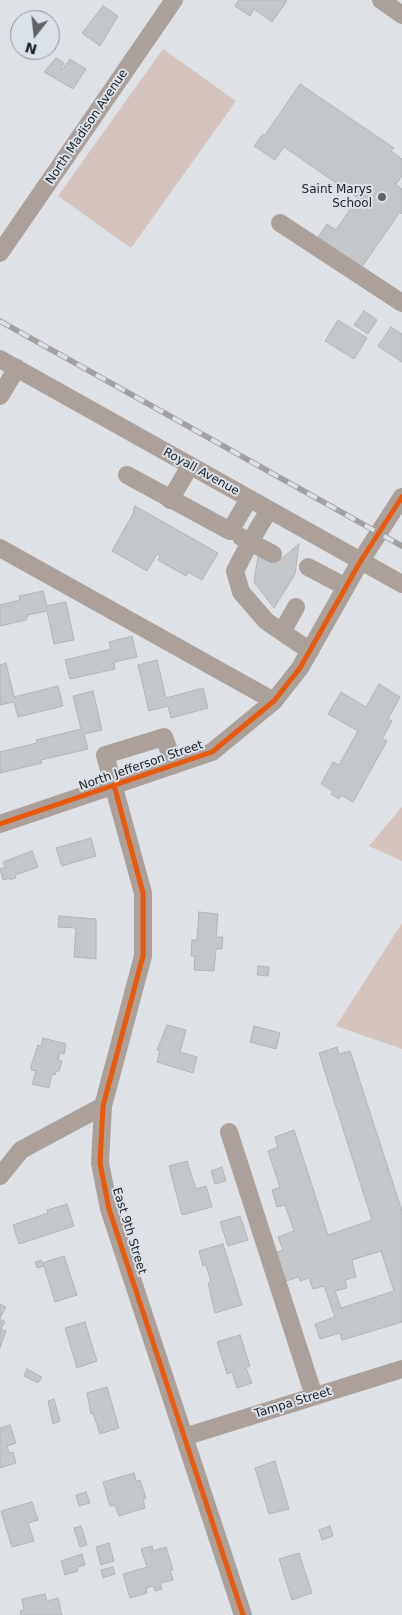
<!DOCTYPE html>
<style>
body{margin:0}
#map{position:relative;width:402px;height:1615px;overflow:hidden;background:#dee1e6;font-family:"DejaVu Sans",sans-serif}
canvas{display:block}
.north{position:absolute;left:10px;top:10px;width:50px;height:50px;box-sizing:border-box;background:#dae1e9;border:1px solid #8f949a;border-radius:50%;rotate:196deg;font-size:14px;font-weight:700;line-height:20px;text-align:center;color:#1e2023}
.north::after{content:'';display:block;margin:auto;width:18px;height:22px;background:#616467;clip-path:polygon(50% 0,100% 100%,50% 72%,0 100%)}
</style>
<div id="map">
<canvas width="402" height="1615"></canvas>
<div class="north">N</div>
</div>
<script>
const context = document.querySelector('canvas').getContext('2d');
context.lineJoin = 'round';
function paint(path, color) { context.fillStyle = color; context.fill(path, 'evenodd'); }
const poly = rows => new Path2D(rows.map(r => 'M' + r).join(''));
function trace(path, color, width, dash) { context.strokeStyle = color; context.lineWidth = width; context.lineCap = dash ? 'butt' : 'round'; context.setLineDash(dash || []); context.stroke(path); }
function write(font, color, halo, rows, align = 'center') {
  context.font = font + ' "DejaVu Sans",sans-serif'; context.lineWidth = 4; context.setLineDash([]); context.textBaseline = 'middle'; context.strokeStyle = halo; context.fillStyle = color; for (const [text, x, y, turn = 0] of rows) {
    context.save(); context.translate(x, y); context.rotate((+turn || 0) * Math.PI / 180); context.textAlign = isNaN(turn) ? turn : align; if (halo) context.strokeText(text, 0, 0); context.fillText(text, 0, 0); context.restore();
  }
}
const green = poly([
 [163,49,236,101,131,248,58,196],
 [402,807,402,861,369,846],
 [402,923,402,1049,336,1026]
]);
const building = poly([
 [239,0,285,0,287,1,272,22,254,9,250,16,235,6,239,0],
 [103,6,118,16,100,46,82,33,103,6],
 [56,58,64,63,61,69,62,70,70,59,86,69,73,89,44,72,56,58],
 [300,84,394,148,391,151,402,159,402,176,397,183,394,183,402,189,402,214,400,212,361,268,318,237,327,224,336,230,351,208,347,205,350,201,355,204,358,198,284,147,275,160,254,146,263,134,265,135,300,84],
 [364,311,377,320,368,334,354,325,364,311],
 [338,320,367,338,354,359,325,341,338,320],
 [391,327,402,334,402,362,378,346,391,327],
 [135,506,218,553,202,580,188,572,186,576,158,560,160,556,157,554,147,571,112,551,134,512,133,510,135,506],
 [299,544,295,574,274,608,254,582,258,556,275,564,299,544],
 [43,591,47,606,66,602,74,640,54,644,47,611,28,615,26,620,0,626,0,605,20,600,19,596,43,591],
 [132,636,137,657,114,662,115,669,70,679,65,660,111,649,109,642,132,636],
 [157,660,166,698,203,688,208,708,171,718,168,706,149,711,138,665,157,660],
 [6,663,14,697,58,686,63,706,18,717,14,702,0,705,0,665,6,663],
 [379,684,400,697,388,719,392,721,382,739,387,741,353,802,341,795,339,799,331,794,333,791,321,784,333,762,339,765,358,731,328,714,341,692,366,707,379,684],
 [93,691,102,730,84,734,88,749,41,760,42,763,0,773,0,752,37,743,36,740,81,729,73,696,93,691],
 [91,838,96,856,62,866,56,848,91,838],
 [32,851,38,867,15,875,16,878,10,880,9,878,3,880,0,869,5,867,3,862,32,851],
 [199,912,218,914,216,937,223,937,222,949,216,949,214,971,194,970,195,956,191,956,192,940,197,940,199,912],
 [59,916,96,919,96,959,74,957,76,928,58,927,59,916],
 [258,966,269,967,268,976,257,975,258,966],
 [167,1025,186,1030,180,1052,197,1057,193,1073,157,1062,160,1051,157,1050,167,1025],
 [254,1026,280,1033,276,1049,250,1042,254,1026],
 [43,1038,66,1044,64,1054,60,1053,58,1060,62,1061,59,1071,56,1071,55,1075,52,1074,49,1088,32,1084,36,1071,31,1070,31,1066,38,1045,41,1046,43,1038],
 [337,1047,339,1054,350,1051,402,1211,402,1322,342,1340,340,1333,320,1339,315,1324,335,1317,324,1286,313,1289,309,1278,300,1281,299,1277,283,1282,274,1253,283,1250,278,1237,294,1231,285,1205,277,1207,272,1190,280,1187,268,1151,278,1147,275,1137,294,1130,328,1235,372,1220,319,1053,337,1047],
 [381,1251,394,1291,341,1308,335,1291,347,1288,345,1280,356,1277,352,1260,381,1251],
 [187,1161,196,1189,206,1186,212,1207,182,1215,169,1166,187,1161],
 [222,1167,226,1181,215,1184,211,1171,222,1167],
 [67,1204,74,1226,19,1244,13,1225,48,1213,47,1210,67,1204],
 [240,1216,248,1240,228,1246,220,1222,240,1216],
 [223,1244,242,1305,215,1313,208,1283,211,1282,206,1265,203,1266,199,1251,223,1244],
 [64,1256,77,1295,55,1302,44,1266,37,1268,35,1262,41,1260,42,1263,64,1256],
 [0,1304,6,1307,0,1318,0,1304],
 [0,1319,5,1322,1,1329,6,1331,0,1348,0,1319],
 [85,1322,97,1361,77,1368,65,1328,85,1322],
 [240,1335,250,1366,246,1368,252,1383,237,1388,232,1372,227,1374,217,1342,240,1335],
 [27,1369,42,1377,38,1383,24,1376,27,1369],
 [107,1387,119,1428,100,1434,93,1413,91,1414,87,1393,107,1387],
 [54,1399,60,1421,53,1424,48,1401,54,1399],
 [10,1425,16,1443,7,1446,9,1453,13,1452,16,1463,0,1468,0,1428,10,1425],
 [275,1461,289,1509,269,1514,255,1468,275,1461],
 [134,1473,136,1481,140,1480,146,1498,143,1499,145,1508,119,1516,115,1505,110,1506,103,1482,134,1473],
 [86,1492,90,1503,79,1506,76,1495,86,1492],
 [32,1502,38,1520,28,1523,34,1541,12,1547,1,1511,32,1502],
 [81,1526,87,1545,80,1547,74,1528,81,1526],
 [330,1526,333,1536,322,1540,319,1530,330,1526],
 [109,1543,114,1561,101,1565,96,1547,109,1543],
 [152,1546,153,1551,166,1547,173,1570,170,1570,173,1580,160,1583,162,1589,155,1591,153,1586,146,1588,147,1593,130,1598,123,1574,147,1567,141,1549,152,1546],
 [299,1553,312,1593,292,1600,279,1559,299,1553],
 [82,1554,85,1565,77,1567,78,1571,65,1575,61,1561,82,1554],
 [113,1567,115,1574,103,1578,101,1570,113,1567],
 [45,1594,47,1601,58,1598,62,1615,21,1615,20,1611,24,1610,22,1599,45,1594]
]);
const minor = poly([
 [381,0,402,15],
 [280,223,402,303],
 [0,253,174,0],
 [0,359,402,584],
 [0,396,17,368],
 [127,475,230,531,249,499],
 [170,500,190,466],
 [241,537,250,542,269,510],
 [0,548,274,701],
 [273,554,250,542,235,571,241,592,266,621,310,651],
 [308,567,346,587],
 [282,632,296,607],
 [174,765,164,737,105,755,143,893,143,956,103,1106,100,1163,109,1209,243,1615],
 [0,824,212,752,274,701,300,668,360,562,402,497],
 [229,1132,314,1396],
 [0,1176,21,1150,103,1106],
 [184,1437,402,1369]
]);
const rail = poly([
 [0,321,402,546]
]);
const cycleway = poly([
 [114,785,143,893,143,956,103,1106,100,1163,109,1209,243,1615],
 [0,824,212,752,274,701,300,668,360,562,402,497]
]);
const markers = [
 [382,197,5,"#616467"]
];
const streetNames = [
 ["North Madison Avenue",87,127,-56],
 ["Royall Avenue",201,472,29],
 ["North Jefferson Street",141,766,-19],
 ["East 9th Street",129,1231,73],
 ["Tampa Street",293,1403,-17]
];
const poiNames = [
 ["Saint Marys",372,190],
 ["School",372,204]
];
paint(green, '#d5c3bd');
paint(building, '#c4c7ca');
trace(building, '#b2b4b8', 1);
trace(minor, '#aca09b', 18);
trace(rail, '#a3a0a0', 5.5);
trace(rail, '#dae1e9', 4, [11]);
trace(cycleway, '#e8590c', 5);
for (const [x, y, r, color] of markers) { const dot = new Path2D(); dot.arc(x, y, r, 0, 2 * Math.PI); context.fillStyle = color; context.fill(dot); trace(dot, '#dae1e9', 2); }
write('12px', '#1e2023', '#dae1e9', streetNames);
write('12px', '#1e2023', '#dae1e9', poiNames, 'right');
</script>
